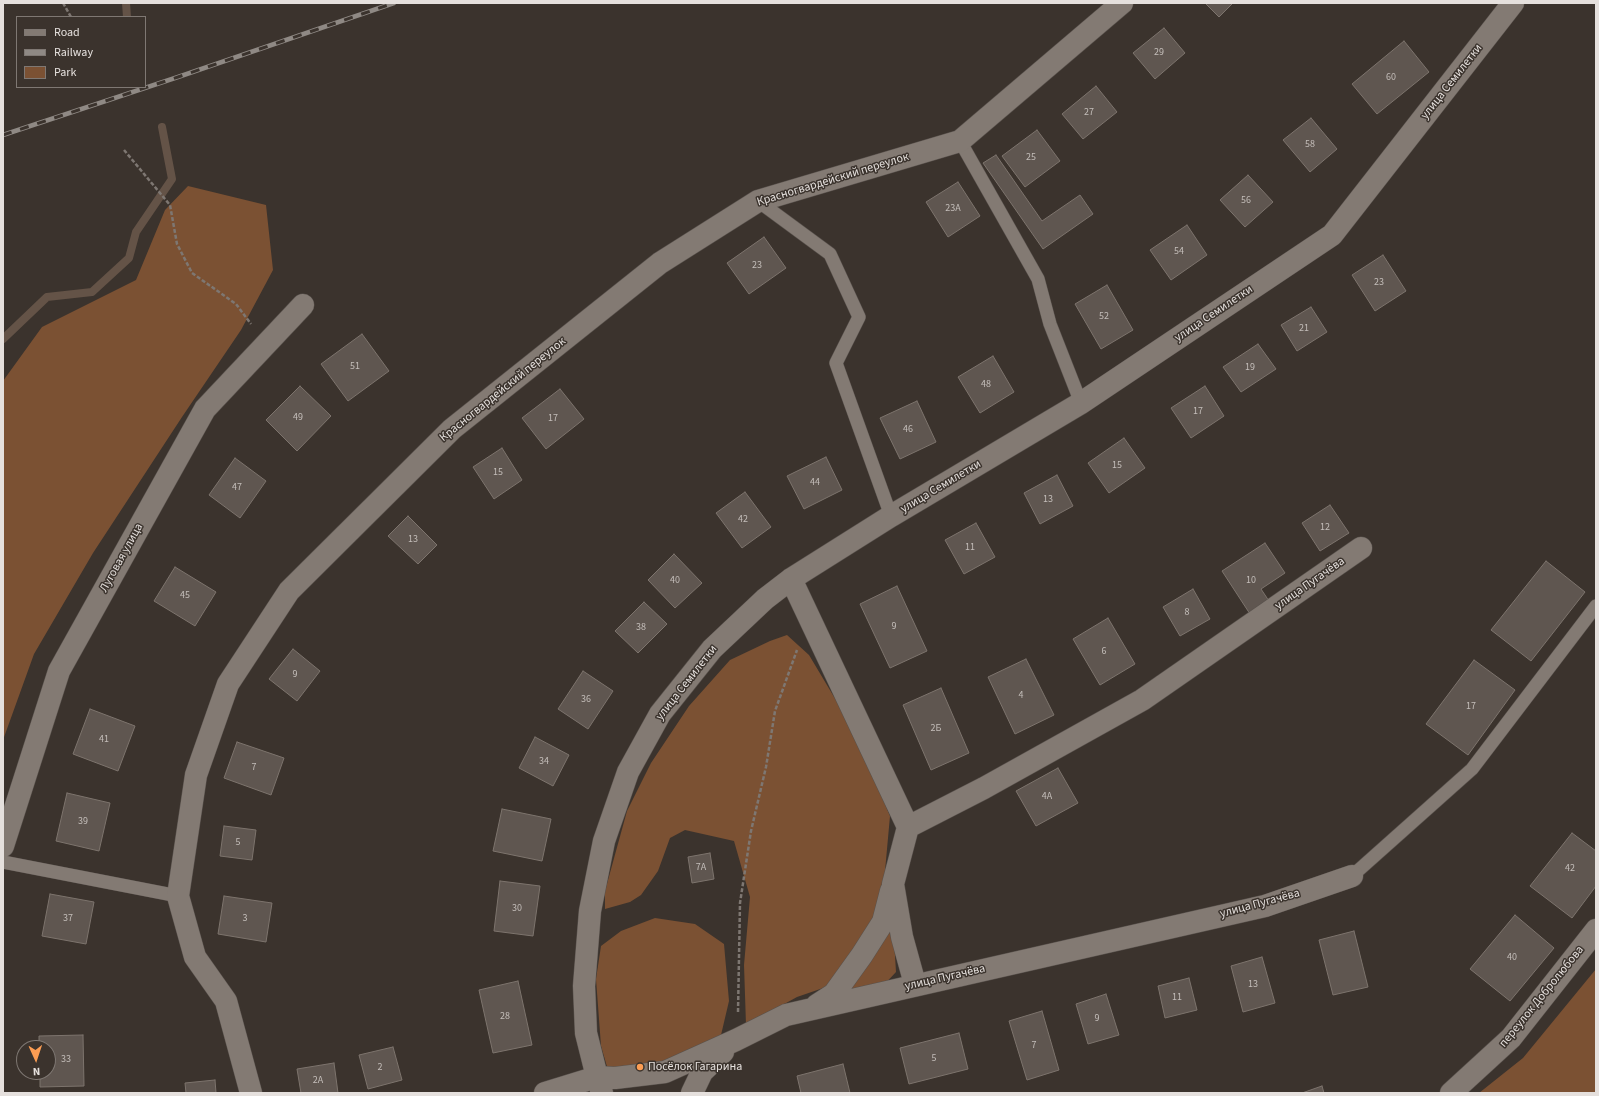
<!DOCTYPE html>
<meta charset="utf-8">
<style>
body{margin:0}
#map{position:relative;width:1599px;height:1096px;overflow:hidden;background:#3b332d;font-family:"Source Sans 3",sans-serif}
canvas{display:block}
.frame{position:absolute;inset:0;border:4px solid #e5e0dd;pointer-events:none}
.legend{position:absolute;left:16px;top:16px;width:130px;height:72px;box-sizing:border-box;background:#3b332d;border:1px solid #7f7873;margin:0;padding:5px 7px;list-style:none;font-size:12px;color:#e5e0dd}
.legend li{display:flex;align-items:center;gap:8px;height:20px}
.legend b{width:20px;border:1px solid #7f7873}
.north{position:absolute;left:16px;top:1040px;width:40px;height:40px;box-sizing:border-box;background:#3b332d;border:1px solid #7f7873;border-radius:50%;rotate:177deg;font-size:11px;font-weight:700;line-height:16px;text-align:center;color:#e5e0dd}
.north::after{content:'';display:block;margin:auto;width:14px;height:18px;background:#fc9d53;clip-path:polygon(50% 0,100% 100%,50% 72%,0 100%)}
</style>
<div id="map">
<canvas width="1599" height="1096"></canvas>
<div class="frame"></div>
<ul class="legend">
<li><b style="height:5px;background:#837a73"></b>Road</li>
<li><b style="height:5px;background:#8f8984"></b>Railway</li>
<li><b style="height:11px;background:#7b5133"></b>Park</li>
</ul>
<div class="north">N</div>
</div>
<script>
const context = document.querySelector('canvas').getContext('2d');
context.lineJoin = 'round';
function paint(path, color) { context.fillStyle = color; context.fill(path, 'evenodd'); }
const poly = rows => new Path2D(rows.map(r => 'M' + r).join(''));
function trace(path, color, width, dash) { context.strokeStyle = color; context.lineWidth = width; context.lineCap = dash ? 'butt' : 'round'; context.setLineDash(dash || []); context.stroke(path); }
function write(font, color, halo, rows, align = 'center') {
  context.font = font + ' "Source Sans 3",sans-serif'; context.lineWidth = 3; context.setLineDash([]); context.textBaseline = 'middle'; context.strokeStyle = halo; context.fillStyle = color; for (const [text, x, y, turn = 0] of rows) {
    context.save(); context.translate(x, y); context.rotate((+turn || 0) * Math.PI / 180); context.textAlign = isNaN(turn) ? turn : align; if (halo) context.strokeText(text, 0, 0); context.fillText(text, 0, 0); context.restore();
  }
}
const green = poly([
 [188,186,266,205,273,270,241,330,182,417,93,553,34,654,3,740,3,381,42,327,136,280,165,210],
 [787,635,809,655,855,732,890,816,885,871,894,939,896,972,882,987,865,991,826,987,797,997,746,1025,744,965,750,897,734,841,685,830,670,838,658,871,641,895,630,902,605,909,605,891,627,811,651,763,689,706,730,660,770,641],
 [655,918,695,924,724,944,729,1001,721,1035,684,1057,622,1069,608,1070,601,1046,596,979,601,946,621,931],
 [1596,969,1596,1093,1479,1093,1523,1058]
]);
const stream = poly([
 [126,3,127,17],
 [3,339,47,297,92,292,129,258,136,232,172,179,162,127]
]);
const building = poly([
 [1205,3,1233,3,1219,17,1205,3],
 [1164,28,1185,53,1155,79,1133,53,1164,28],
 [1404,41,1429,72,1377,114,1352,84,1404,41],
 [1096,86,1117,112,1083,139,1062,114,1096,86],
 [1311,118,1337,149,1310,172,1283,140,1311,118],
 [1037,130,1060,161,1025,187,1002,156,1037,130],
 [996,155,1042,221,1080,195,1093,214,1043,249,983,163,996,155],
 [1248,175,1273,202,1245,227,1220,200,1248,175],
 [958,182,980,216,948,237,926,202,958,182],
 [1187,225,1207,255,1171,280,1150,250,1187,225],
 [764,237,786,268,749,294,727,263,764,237],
 [1383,255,1406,291,1375,311,1352,275,1383,255],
 [1107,285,1133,330,1101,349,1075,304,1107,285],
 [1311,307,1327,332,1297,351,1281,325,1311,307],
 [362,334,389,371,348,401,321,364,362,334],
 [1258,344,1276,369,1241,392,1223,367,1258,344],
 [993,356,1014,392,980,413,958,377,993,356],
 [300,386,331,416,297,451,266,420,300,386],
 [1205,386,1224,416,1191,438,1171,408,1205,386],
 [560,389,584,419,546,449,522,418,560,389],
 [917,401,936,442,900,459,880,418,917,401],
 [1124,438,1145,468,1109,493,1088,463,1124,438],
 [502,448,522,480,494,499,473,467,502,448],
 [826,457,842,490,804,509,787,476,826,457],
 [235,458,266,481,240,518,209,495,235,458],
 [1057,475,1073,506,1040,524,1024,493,1057,475],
 [745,492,771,527,742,548,716,513,745,492],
 [1330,505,1349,533,1320,551,1302,523,1330,505],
 [408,516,437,545,418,564,388,536,408,516],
 [976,523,995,557,964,574,945,540,976,523],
 [1265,543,1285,573,1261,589,1269,601,1250,614,1222,571,1265,543],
 [674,554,702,583,675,608,648,580,674,554],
 [1546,561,1585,592,1531,661,1491,630,1546,561],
 [175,567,216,592,195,626,154,601,175,567],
 [897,586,927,651,890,668,860,604,897,586],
 [1193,589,1210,619,1180,636,1163,607,1193,589],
 [644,602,667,624,638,653,615,631,644,602],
 [1108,618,1135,664,1100,685,1073,639,1108,618],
 [293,649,320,671,297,701,269,679,293,649],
 [1026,659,1054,715,1015,734,988,677,1026,659],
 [1474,660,1515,690,1468,755,1426,724,1474,660],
 [583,671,613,691,588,729,558,709,583,671],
 [941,688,969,753,931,770,903,705,941,688],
 [90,709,135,726,118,771,73,754,90,709],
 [535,737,569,755,553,786,519,768,535,737],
 [237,742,284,758,271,795,224,778,237,742],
 [1058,768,1078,803,1036,826,1016,791,1058,768],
 [67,793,110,803,99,851,56,841,67,793],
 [502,809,551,819,542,861,493,851,502,809],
 [224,826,256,830,252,860,220,856,224,826],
 [1572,833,1596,851,1596,886,1572,918,1530,886,1572,833],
 [710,853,714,879,692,883,688,857,710,853],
 [500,881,540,886,533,936,494,931,500,881],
 [50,894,94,902,86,944,42,936,50,894],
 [224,896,272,903,266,942,218,934,224,896],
 [1515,915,1554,948,1510,1001,1470,969,1515,915],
 [1354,931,1368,987,1333,995,1319,940,1354,931],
 [1262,957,1275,1003,1243,1012,1231,966,1262,957],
 [1189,978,1197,1010,1165,1018,1158,986,1189,978],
 [518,981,532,1045,493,1053,479,990,518,981],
 [1106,994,1119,1035,1088,1044,1076,1004,1106,994],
 [1042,1011,1059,1070,1027,1080,1009,1021,1042,1011],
 [959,1033,968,1069,909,1084,900,1048,959,1033],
 [83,1035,84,1086,40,1087,40,1072,48,1072,48,1048,39,1048,39,1036,83,1035],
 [393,1047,402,1080,368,1089,359,1055,393,1047],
 [334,1063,338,1093,301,1093,297,1069,334,1063],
 [843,1064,850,1093,801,1093,797,1076,843,1064],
 [215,1080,216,1093,186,1093,185,1083,215,1080],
 [1322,1086,1324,1093,1302,1093,1322,1086]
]);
const path = poly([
 [63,3,71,17],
 [124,150,170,205,177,244,192,273,236,304,251,324],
 [738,1012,740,903,751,831,766,767,775,711,797,650]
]);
const service = poly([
 [960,141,1038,279,1050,324,1081,403],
 [758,201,830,254,859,317,836,363,891,516],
 [3,862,178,896],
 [1352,876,1472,769,1596,606]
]);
const minor = poly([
 [791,579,908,827,893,884,902,937,915,984],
 [908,827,984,788,1142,700,1361,548],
 [3,846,59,671,205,409,303,305],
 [817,1005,834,994,862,955,883,922,891,891],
 [251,1093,226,1001,195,957,178,896,196,775,228,684,289,591,452,429,660,263,758,201,960,141,1122,3],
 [545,1093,597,1077,615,1078,665,1072,736,1040,786,1015,1265,906,1352,876],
 [602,1093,597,1077,586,1033,584,986,590,911,604,841,628,772,660,714,712,649,765,599,791,579,891,516,1081,403,1332,235,1513,3],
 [692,1093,702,1072,723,1052],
 [1451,1093,1511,1038,1596,930]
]);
const rail = poly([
 [3,135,178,77,394,3]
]);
const markers = [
 [640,1067,4,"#fc9d53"]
];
const numberNames = [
 ["29",1159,53],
 ["60",1391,78],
 ["27",1089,113],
 ["58",1310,145],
 ["25",1031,158],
 ["56",1246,201],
 ["23А",953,209],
 ["54",1179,252],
 ["23",757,266],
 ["23",1379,283],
 ["52",1104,317],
 ["21",1304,329],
 ["51",355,367],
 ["19",1250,368],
 ["48",986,385],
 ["17",1198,412],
 ["49",298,418],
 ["17",553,419],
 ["46",908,430],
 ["15",1117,466],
 ["15",498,473],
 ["44",815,483],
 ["47",237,488],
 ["13",1048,500],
 ["42",743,520],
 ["12",1325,528],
 ["13",413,540],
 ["11",970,548],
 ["40",675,581],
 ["10",1251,581],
 ["45",185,596],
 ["8",1187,613],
 ["9",894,627],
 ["38",641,628],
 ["6",1104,652],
 ["9",295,675],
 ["4",1021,696],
 ["36",586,700],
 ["17",1471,707],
 ["2Б",936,729],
 ["41",104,740],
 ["34",544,762],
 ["7",254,768],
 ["4А",1047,797],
 ["39",83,822],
 ["5",238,843],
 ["7А",701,868],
 ["42",1570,869],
 ["30",517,909],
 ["37",68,919],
 ["3",245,919],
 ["40",1512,958],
 ["13",1253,985],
 ["11",1177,998],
 ["28",505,1017],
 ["9",1097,1019],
 ["7",1034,1046],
 ["5",934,1059],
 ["33",66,1060],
 ["2",380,1068],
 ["2А",318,1081]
];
const streetNames = [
 ["улица Семилетки",1452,82,-52],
 ["Красногвардейский переулок",833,180,-17],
 ["улица Семилетки",1214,314,-34],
 ["Красногвардейский переулок",503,390,-39],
 ["улица Семилетки",941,487,-31],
 ["Луговая улица",122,558,-61],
 ["улица Пугачёва",1310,584,-35],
 ["улица Семилетки",687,683,-52],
 ["улица Пугачёва",1260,904,-15],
 ["улица Пугачёва",945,978,-13],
 ["переулок Добролюбова",1542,997,-51]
];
const poiNames = [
 ["Посёлок Гагарина",648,1067]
];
paint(green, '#7b5133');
trace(stream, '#645347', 8);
paint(building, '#5f5650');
trace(building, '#7d746d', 1);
trace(service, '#59524d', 14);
trace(minor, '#59524d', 23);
trace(path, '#7e7772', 2.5, [4, 2]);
trace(service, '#837a73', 13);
trace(minor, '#837a73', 22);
trace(rail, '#8f8984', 4.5);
trace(rail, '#3b332d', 3, [9]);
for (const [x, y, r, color] of markers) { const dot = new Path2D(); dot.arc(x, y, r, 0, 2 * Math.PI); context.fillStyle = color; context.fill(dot); trace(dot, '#3b332d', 1.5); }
write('10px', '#c4beba', null, numberNames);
write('12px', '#e5e0dd', '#3b332d', streetNames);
write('12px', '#e5e0dd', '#3b332d', poiNames, 'left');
</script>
